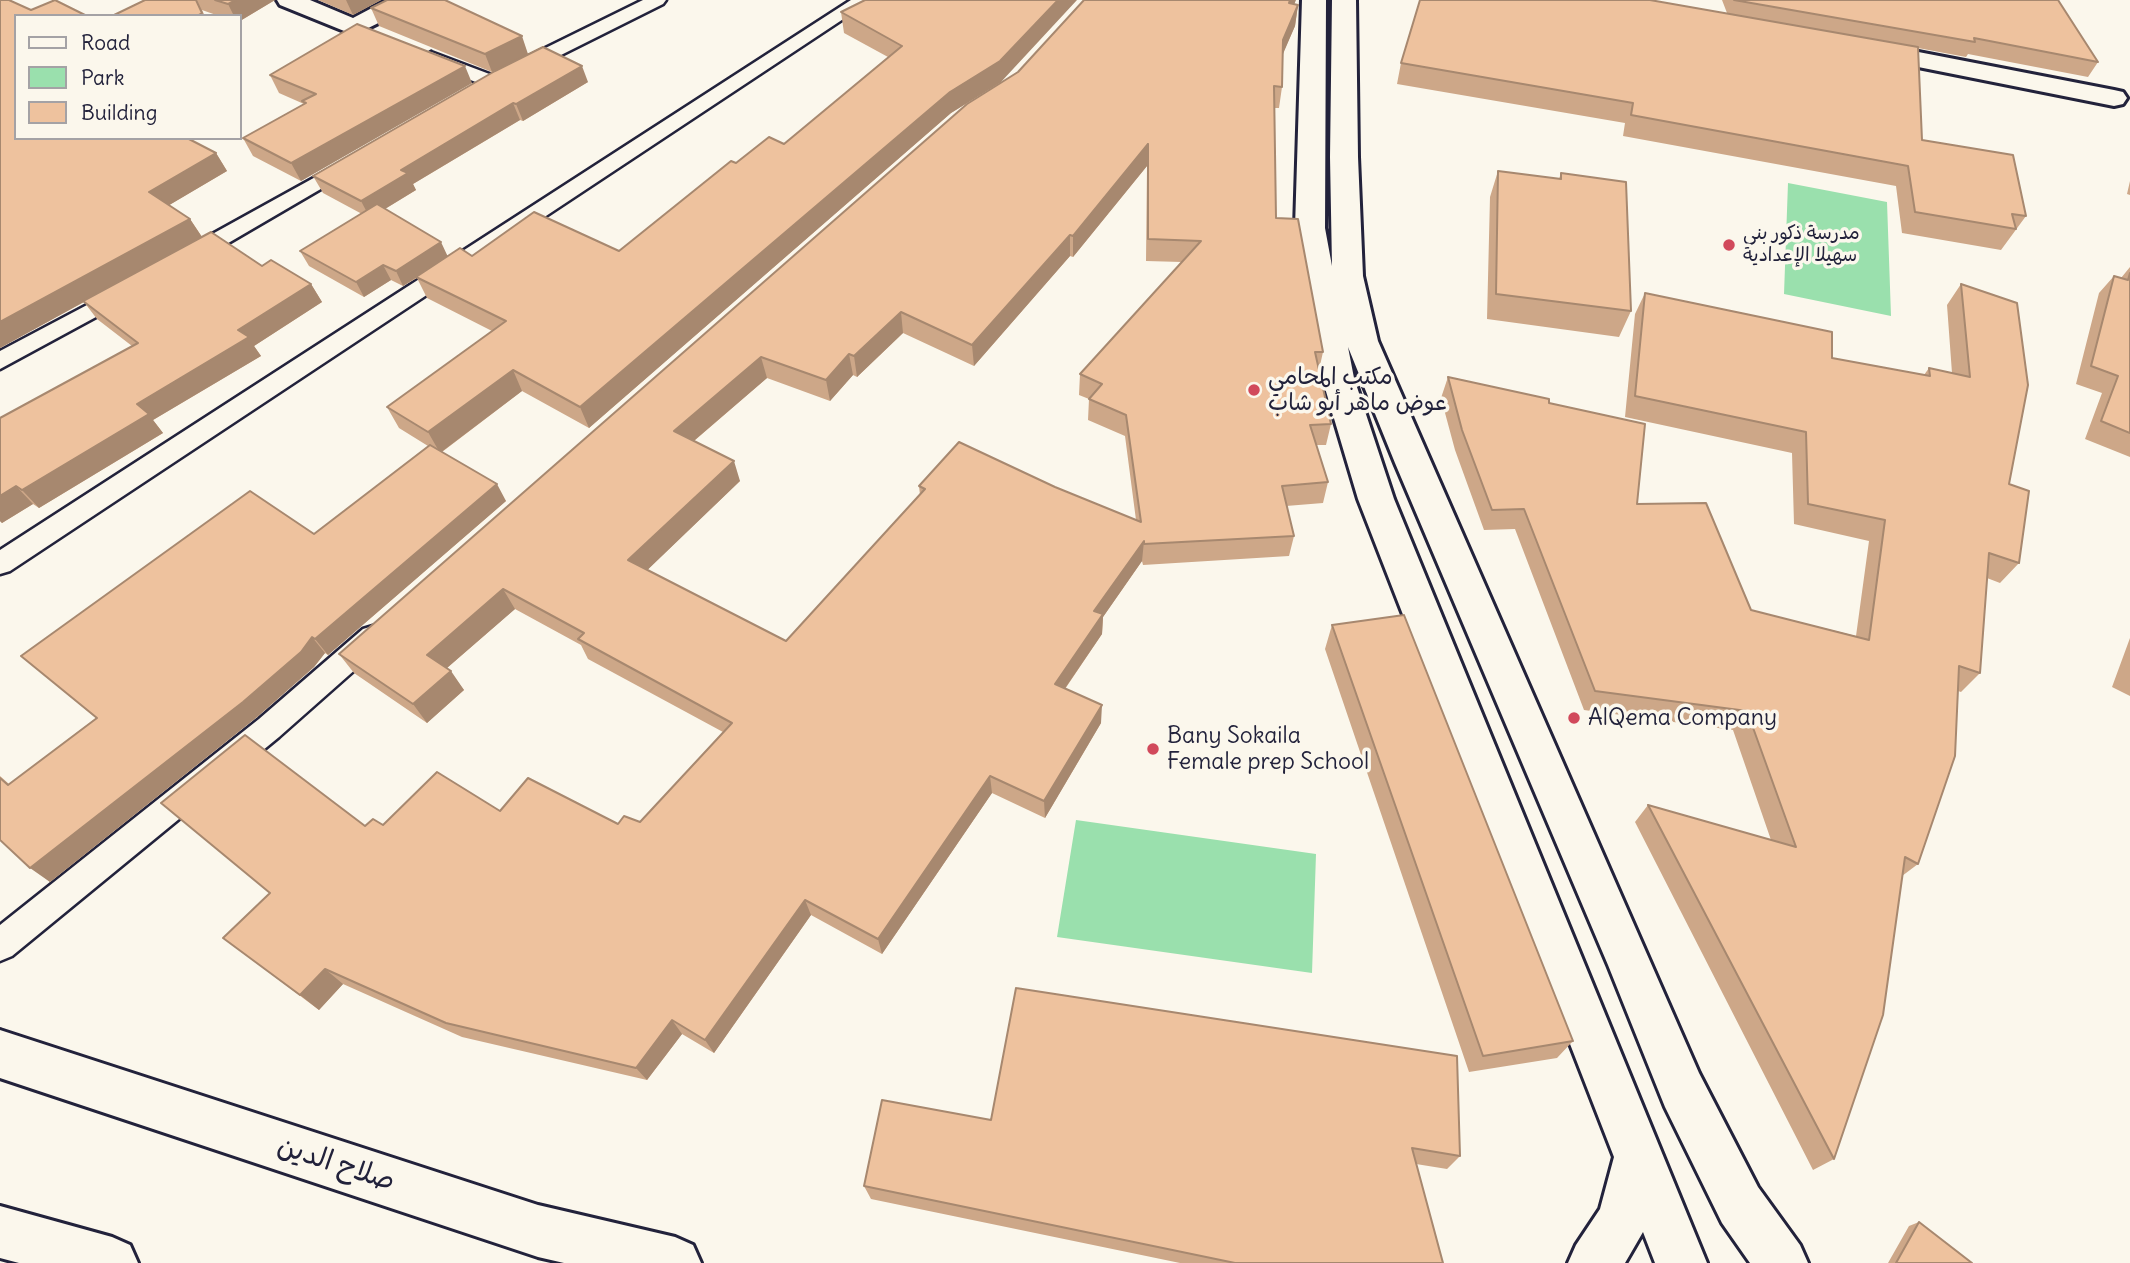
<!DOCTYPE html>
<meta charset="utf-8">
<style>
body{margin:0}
#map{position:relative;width:2130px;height:1263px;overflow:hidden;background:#fbf7ec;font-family:Delius,sans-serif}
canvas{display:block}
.legend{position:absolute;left:14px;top:14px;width:228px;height:126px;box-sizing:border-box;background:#fbf7ec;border:2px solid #a4a2a5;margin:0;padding:9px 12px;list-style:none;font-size:21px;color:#22223b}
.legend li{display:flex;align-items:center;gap:14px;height:35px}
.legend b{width:35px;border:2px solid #a4a2a5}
</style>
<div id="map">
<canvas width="2130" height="1263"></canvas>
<ul class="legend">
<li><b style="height:9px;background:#fbf7ec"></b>Road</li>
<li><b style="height:19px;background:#9ae0ad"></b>Park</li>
<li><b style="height:19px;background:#eec29e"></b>Building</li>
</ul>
</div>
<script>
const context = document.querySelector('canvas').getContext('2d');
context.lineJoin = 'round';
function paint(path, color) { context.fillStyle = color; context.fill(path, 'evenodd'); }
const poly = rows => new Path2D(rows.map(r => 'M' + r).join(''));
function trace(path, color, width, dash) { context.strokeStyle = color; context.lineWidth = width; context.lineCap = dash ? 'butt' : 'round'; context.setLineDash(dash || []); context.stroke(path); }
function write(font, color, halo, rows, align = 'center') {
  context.font = font + ' Delius,"Playpen Sans Arabic",sans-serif'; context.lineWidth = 7; context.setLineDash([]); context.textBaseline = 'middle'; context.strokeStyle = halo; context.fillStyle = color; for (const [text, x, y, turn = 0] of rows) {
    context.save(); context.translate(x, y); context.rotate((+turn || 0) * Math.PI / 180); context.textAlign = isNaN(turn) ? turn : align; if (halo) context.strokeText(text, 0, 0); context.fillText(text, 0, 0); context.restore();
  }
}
const green = poly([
 [1788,183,1887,202,1891,316,1784,294],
 [1076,820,1316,854,1312,973,1057,937]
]);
const service = poly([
 [643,0,666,0,663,4,525,73,518,75,508,69,511,65,643,0],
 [851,0,872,0,10,571,0,574,0,550,851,0],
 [431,52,500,78,503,82,493,88,486,86,424,62,422,58,431,52],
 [348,159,355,161,358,165,355,169,194,263,186,265,178,263,175,258,178,253,348,159],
 [123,286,131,288,134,293,131,298,0,369,0,351,123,286],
 [373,626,383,629,387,637,383,645,279,737,12,956,0,961,0,925,259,719,363,629,373,626]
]);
const minor = poly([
 [277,0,310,0,353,18,387,0,418,0,415,5,354,35,280,5,277,0],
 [1867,42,2114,90,2123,92,2127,98,2123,104,2114,106,1858,55,1854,50,1858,45,1867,42]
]);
const secondary = poly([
 [1302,0,1326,0,1325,228,1332,266,1330,157,1332,0,1356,0,1358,157,1363,276,1378,341,1699,1073,1758,1187,1800,1245,1808,1263,1750,1263,1722,1223,1665,1107,1608,965,1395,463,1348,347,1354,378,1394,499,1707,1263,1655,1263,1643,1232,1625,1263,1568,1263,1576,1245,1600,1209,1614,1157,1358,499,1322,378,1295,228,1302,0]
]);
const trunk = poly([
 [0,1030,538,1205,675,1237,693,1245,701,1263,564,1263,538,1257,0,1078,0,1030],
 [0,1206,112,1237,130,1245,138,1263,19,1263,0,1258,0,1206]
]);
const wall = poly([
 [0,0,16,138,216,153,227,171,169,205,190,219,202,237,262,266,311,284,322,302,254,346,261,356,153,420,163,433,39,508,33,504,2,523,0,521,0,418,132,346,97,319,84,302,0,348],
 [145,0,275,0,240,21,240,16,219,16,202,10,205,16,112,16],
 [318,0,381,0,353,15],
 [1722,0,2058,0,2098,62,2088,77,1968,54,1966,57,1918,48,1922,140,2026,216,2001,250,1902,233,1896,186,1623,136,1625,123,1397,84,1401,63,1727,13],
 [1294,4,1298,5,1295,26,1282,55,1282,87,1279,108,1274,108,1276,218,1323,352,1319,370,1331,424,1326,445,1316,445,1328,482,1323,503,1286,506,1294,536,1289,556,1143,565,1142,561,1103,617,1102,634,1065,689,1101,723,1045,818,992,793,882,954,811,915,714,1053,682,1034,647,1080,462,1037,343,984,319,1010,223,938,365,826,383,825,500,811,618,824,640,822,723,732,588,659,581,645,515,609,447,668,464,690,427,723,354,673,339,654,1018,72],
 [1147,166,1146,261,1182,262,1080,374,1079,395,1089,399,1088,420,1125,436,1136,520,1055,487,919,486,920,495,786,641,647,570,740,481,694,441,767,378,830,401,853,375,857,377,903,333,974,366,1070,256,1073,257],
 [371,8,528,54,492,72,379,26],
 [841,12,1001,82,951,113,589,428,522,391,442,452,506,501,328,655,325,653,314,667,257,717,50,882,0,840,0,776,9,784,96,718,21,656,314,534,428,446,399,428,387,407,492,331,427,298,417,278,403,286,391,280,364,297,309,266,300,251,362,214,323,193,313,176,495,71,588,82,523,121,520,120,413,184,416,190,385,209,448,256,619,251,736,163,784,144,888,57,844,33],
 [270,75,472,83,301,181,253,156,243,138,304,104,279,93],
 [1498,171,1559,179,1561,173,1631,311,1619,337,1487,319,1490,197],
 [2130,181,2130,195,2127,194],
 [2130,267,2130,457,2085,439,2102,393,2076,384,2099,293,2114,276,2121,278],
 [1961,284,2009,484,2019,563,2000,583,1987,578,1980,673,1961,692,1958,691,1918,864,1902,876,1834,1159,1813,1170,1635,822,1648,805,1771,840,1733,730,1584,710,1515,529,1484,530,1455,450,1441,398,1448,377,1549,403,1637,504,1751,610,1856,636,1869,541,1794,524,1792,453,1625,417,1635,314,1645,293,1832,358,1924,375,1929,368,1952,373,1947,305],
 [1332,625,1573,1041,1557,1058,1469,1072,1325,649],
 [2130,638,2130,696,2112,687],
 [1016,988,1460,1156,1447,1169,1416,1164,1443,1263,1180,1263,871,1199,864,1186,991,1120],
 [1919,1222,1972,1263,1888,1263,1909,1226]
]);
const shadedWall = poly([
 [236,0,275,0,240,21,240,16,234,16,228,4],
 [346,0,381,0,353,15],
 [1058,0,1077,0,1001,82,951,113,589,428,580,407],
 [1290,0,1296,0,1286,24,1289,3],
 [1298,5,1295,26,1280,61,1283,40],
 [522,36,528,54,492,72,485,54],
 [465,66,472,83,301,181,291,163],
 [582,66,588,82,523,121,516,104],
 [513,103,520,120,413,184,416,190,370,218,361,201,401,170],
 [1148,144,1147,166,1073,257,1073,236],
 [216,153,227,171,161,210,149,192],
 [190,219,202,237,0,348,0,322],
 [1070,235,1070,256,974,366,972,345],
 [441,242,448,257,403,286,396,271],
 [383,265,391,280,364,297,356,282],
 [311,284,322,302,254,346,261,356,153,420,163,433,39,508,22,490,137,404,238,330],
 [901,312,903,333,857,377,854,356],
 [849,354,853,375,830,401,826,380],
 [761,357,767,378,682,451,674,431],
 [513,370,522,391,440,453,428,432],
 [734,461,740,481,637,580,628,560],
 [497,484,506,501,328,655,315,639],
 [16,486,33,504,2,523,0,521,0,496],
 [1144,541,1142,561,1103,617,1102,634,1055,703,1055,684,1094,611],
 [503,589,515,609,440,674,427,655],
 [312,637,325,653,314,667,257,717,50,882,30,868],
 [451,671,464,690,427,723,413,704],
 [1102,705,1101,723,1045,818,1044,801],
 [990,776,992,793,882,954,878,939],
 [805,900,811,915,714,1053,705,1040],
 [325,969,343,984,319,1010,300,995],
 [672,1020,682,1034,647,1080,636,1068]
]);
const building = poly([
 [0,0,9,0,31,10,55,0,87,16,16,16,16,138,187,138,216,153,149,192,190,219,0,322,0,0],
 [145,0,196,0,202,13,197,16,112,16,145,0],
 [215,0,236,0,228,4,215,0],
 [387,0,445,0,522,36,485,54,371,8,387,0],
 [865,0,1058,0,1000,61,950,92,580,407,513,370,428,432,387,407,506,321,416,277,460,248,472,256,534,212,619,251,731,161,736,163,769,137,784,144,902,46,841,12,865,0],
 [1084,0,1290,0,1289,3,1298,5,1283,40,1282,87,1274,86,1276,218,1298,219,1323,352,1315,352,1331,424,1310,425,1328,482,1282,486,1294,536,1144,544,1144,541,1094,611,1103,614,1055,684,1102,705,1044,801,990,776,878,939,805,900,705,1040,672,1020,636,1068,446,1023,325,969,300,995,223,938,270,893,161,803,245,735,365,826,373,819,383,825,437,772,500,811,528,778,618,824,624,816,640,822,732,723,578,639,584,633,503,589,427,655,451,671,413,704,339,654,967,104,1018,72,1084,0],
 [1148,144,1148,239,1201,241,1080,374,1102,384,1089,399,1126,415,1141,522,1055,487,959,442,919,486,925,489,786,641,628,560,734,461,674,431,761,357,826,380,849,354,854,356,901,312,972,345,1070,235,1073,236,1148,144],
 [1420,0,1650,0,1918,47,1922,140,2013,155,2026,216,2012,214,2016,229,1915,212,1908,166,1631,115,1633,103,1401,63,1420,0],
 [1734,0,2058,0,2098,62,1974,38,1975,42,1734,0],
 [357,24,465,66,291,163,243,138,306,103,302,101,316,94,270,75,357,24],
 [543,47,582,66,516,104,513,103,401,170,408,173,361,201,313,176,495,71,543,47],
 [1498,171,1561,179,1561,173,1626,182,1631,311,1496,294,1498,171],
 [377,204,441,242,396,271,383,265,356,282,300,251,377,204],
 [211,232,262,266,271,260,311,284,238,330,249,337,137,404,149,414,22,490,16,486,0,496,0,418,138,343,83,301,211,232],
 [2130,273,2130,433,2101,421,2118,376,2091,366,2114,276,2128,280,2130,273],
 [1961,284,2017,303,2028,385,2009,484,2029,491,2019,563,1989,553,1980,673,1959,666,1955,756,1918,864,1905,857,1883,1015,1834,1159,1648,805,1796,847,1747,711,1595,691,1524,509,1492,510,1462,430,1448,377,1549,399,1549,403,1645,424,1637,504,1706,503,1751,610,1869,640,1885,520,1808,504,1806,432,1635,396,1645,293,1832,332,1832,358,1930,376,1929,368,1970,377,1961,284],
 [430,445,497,484,315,639,312,637,301,652,243,702,30,868,0,840,0,778,8,785,97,718,21,656,250,491,314,534,430,445],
 [1404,615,1573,1041,1483,1056,1332,625,1404,615],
 [1016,988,1457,1056,1460,1156,1412,1148,1443,1263,1235,1263,864,1186,882,1100,991,1120,1016,988],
 [1919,1222,1972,1263,1896,1263,1919,1222]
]);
const markers = [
 [1729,245,7,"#d1495b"],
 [1254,390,7,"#d1495b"],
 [1574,718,7,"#d1495b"],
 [1153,749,7,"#d1495b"]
];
const farPoinames = [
 ["مدرسة ذكور بني",1743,234],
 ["سهيلا الإعدادية",1743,256]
];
const poiNames = [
 ["مكتب المحامي",1268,377],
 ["عوض ماهر أبو شاب",1268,403],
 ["AlQema Company",1588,718],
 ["Bany Sokaila",1167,736],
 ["Female prep School",1167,762]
];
const nearStreetnames = [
 ["صلاح الدين",336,1164,18]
];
paint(green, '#9ae0ad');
trace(service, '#22223b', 5);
trace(minor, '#22223b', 6);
trace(secondary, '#22223b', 6);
trace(trunk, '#22223b', 6);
paint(service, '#fbf7ec');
paint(minor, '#fbf7ec');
paint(secondary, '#fbf7ec');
paint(trunk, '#fbf7ec');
paint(wall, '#cda788');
paint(shadedWall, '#a7886f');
paint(building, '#eec29e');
trace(building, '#a7886f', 2);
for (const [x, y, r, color] of markers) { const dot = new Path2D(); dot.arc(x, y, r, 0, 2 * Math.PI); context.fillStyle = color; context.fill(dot); trace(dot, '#fbf7ec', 2.5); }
write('19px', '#22223b', '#fbf7ec', farPoinames, 'left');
write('23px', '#22223b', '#fbf7ec', poiNames, 'left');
write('28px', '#22223b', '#fbf7ec', nearStreetnames);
</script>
